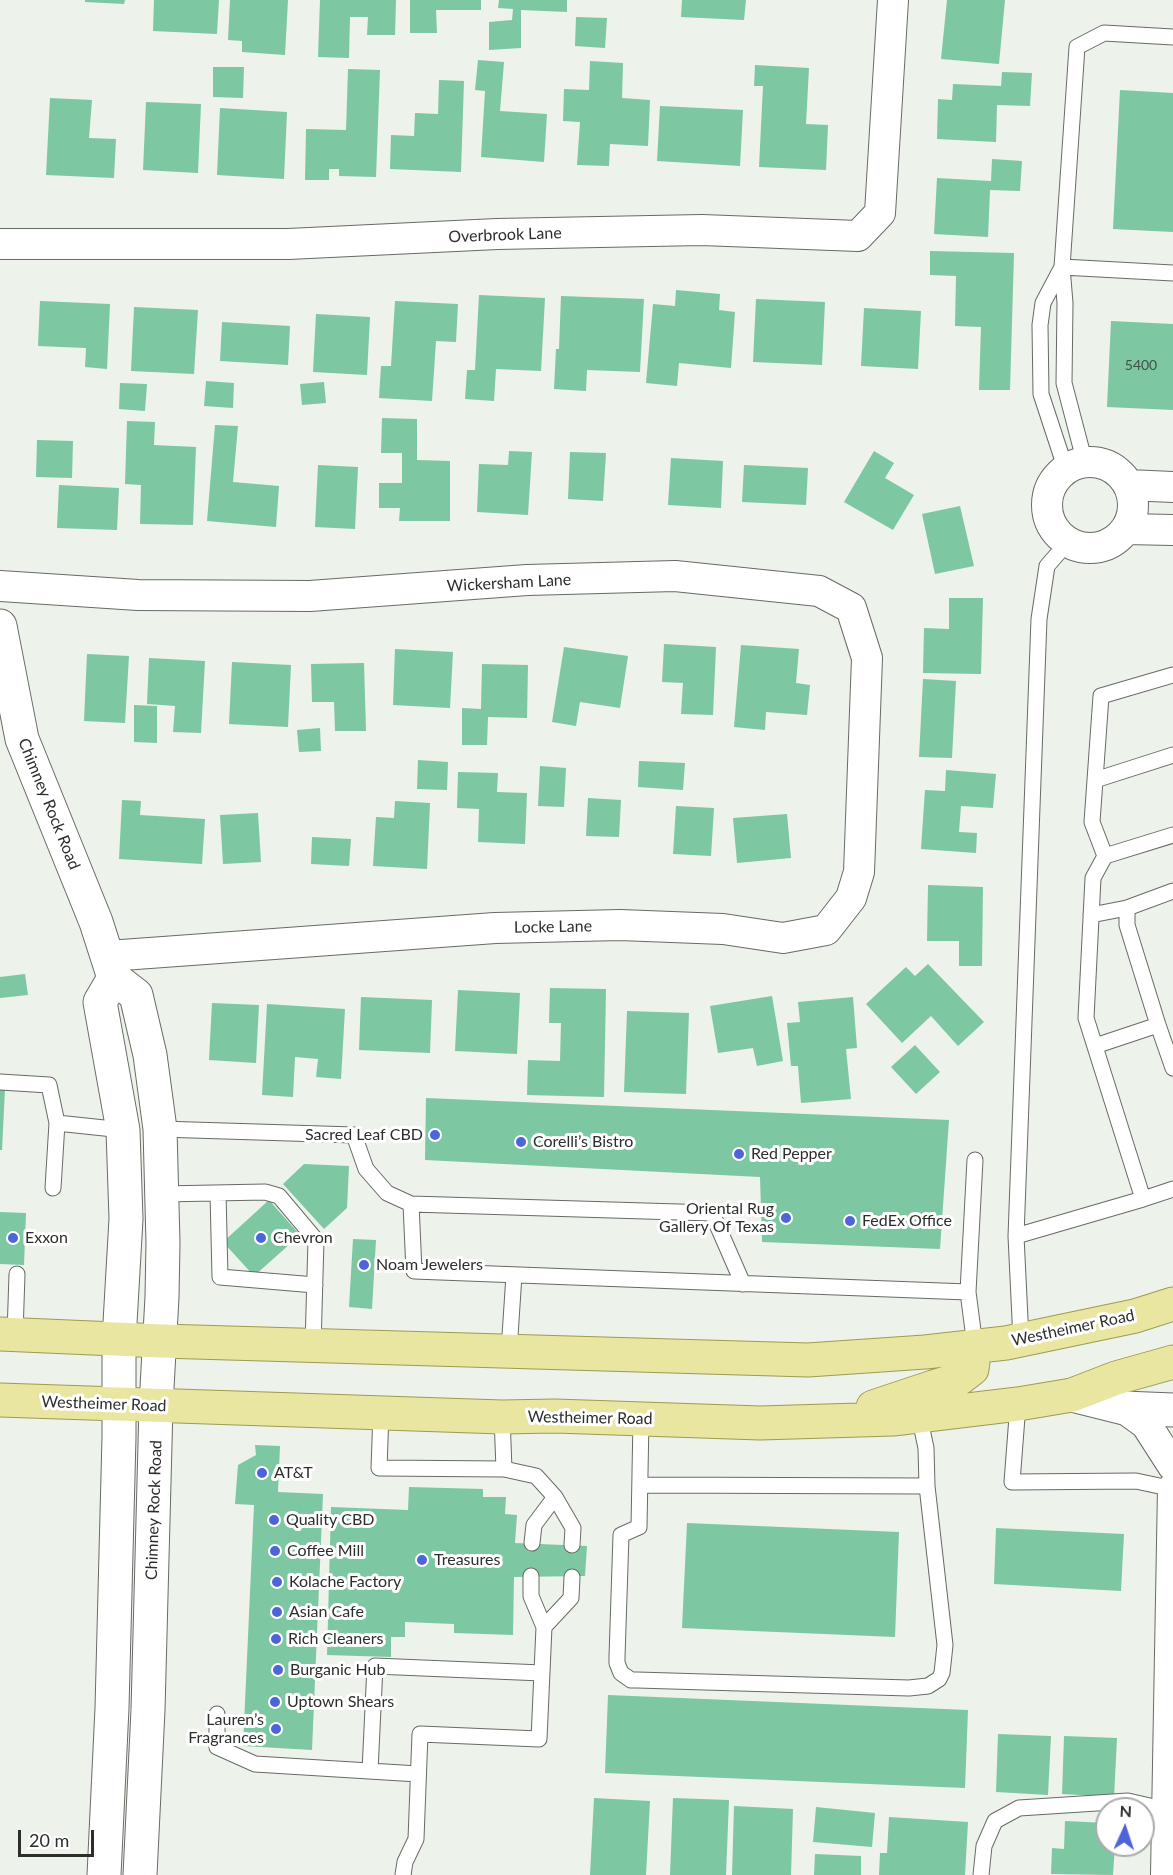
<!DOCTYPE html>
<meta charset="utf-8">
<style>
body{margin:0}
#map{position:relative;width:1173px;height:1875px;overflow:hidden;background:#edf2eb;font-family:Lato,sans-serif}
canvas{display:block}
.north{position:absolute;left:1095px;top:1797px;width:60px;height:60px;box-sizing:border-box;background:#fff;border:2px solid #ababab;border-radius:50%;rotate:3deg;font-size:16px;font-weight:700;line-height:24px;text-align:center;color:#2c2e2c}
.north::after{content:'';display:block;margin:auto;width:21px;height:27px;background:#4e65da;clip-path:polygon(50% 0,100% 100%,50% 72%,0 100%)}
.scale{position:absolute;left:18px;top:1830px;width:76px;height:27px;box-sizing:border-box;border:3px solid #2c2e2c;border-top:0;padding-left:8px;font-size:18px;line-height:21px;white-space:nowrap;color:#2c2e2c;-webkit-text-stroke:4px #fff;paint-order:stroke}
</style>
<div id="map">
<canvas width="1173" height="1875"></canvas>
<div class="north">N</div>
<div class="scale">20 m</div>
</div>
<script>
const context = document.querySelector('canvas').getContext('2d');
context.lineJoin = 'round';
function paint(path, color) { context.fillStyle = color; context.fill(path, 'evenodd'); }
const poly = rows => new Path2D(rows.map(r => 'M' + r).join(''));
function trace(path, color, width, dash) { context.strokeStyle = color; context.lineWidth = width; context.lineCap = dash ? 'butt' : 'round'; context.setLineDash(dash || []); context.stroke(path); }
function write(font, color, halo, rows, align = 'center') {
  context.font = font + ' Lato,sans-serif'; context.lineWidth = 6; context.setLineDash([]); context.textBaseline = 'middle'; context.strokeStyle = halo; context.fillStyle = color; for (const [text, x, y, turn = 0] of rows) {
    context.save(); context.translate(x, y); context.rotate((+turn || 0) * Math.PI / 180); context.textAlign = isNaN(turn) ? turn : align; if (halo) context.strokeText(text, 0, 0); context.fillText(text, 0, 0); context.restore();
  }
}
const building = poly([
 [85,0,125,0,124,4,85,2],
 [154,0,219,0,217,34,153,31],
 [230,0,288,0,285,55,242,52,242,41,228,40],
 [320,0,396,0,395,35,367,35,368,17,350,17,349,58,318,57],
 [410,0,481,0,481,10,436,10,437,33,410,33],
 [499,0,567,0,567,12,521,10,521,48,489,50,489,22,512,20,513,9,498,8],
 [682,0,746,0,744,20,681,17],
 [947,0,1005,0,999,64,941,59],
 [576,17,607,18,605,48,575,46],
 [478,60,504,62,500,111,547,114,544,162,481,157,485,91,475,90],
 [590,61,623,63,622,98,650,100,648,146,610,144,609,166,577,165,580,122,563,121,564,89,589,90],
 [755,65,809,68,806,124,828,125,826,170,759,167,763,86,754,86],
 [213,67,244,67,243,98,213,97],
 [348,69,380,70,376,177,339,176,339,169,329,169,329,180,305,180,306,129,346,130],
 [1002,72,1032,73,1030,106,997,105,996,142,937,139,938,99,952,100,953,84,1001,86],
 [439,80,464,81,461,172,390,169,391,135,414,136,415,113,438,114],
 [1120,90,1173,93,1173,232,1113,229],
 [50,98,92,100,89,138,116,139,114,178,46,175],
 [146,102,201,104,198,173,143,170],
 [660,106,743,110,740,166,657,161],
 [220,108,287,112,284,179,217,175],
 [992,159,1022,161,1020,191,990,190,988,237,934,234,937,178,991,181],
 [930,251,1014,253,1010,390,979,390,981,327,955,326,956,276,930,275],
 [676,290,720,294,719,310,735,312,731,368,679,363,677,386,646,383,653,304,675,306],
 [479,295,545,298,541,371,496,369,494,401,465,399,467,370,475,370],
 [561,296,644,299,640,372,587,370,586,391,554,389,556,349,559,349],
 [756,299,825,302,822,365,753,362],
 [40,301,110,304,107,369,85,367,86,348,38,346],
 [395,301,458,304,456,342,436,341,432,401,379,398,381,366,391,366],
 [134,307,198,310,194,374,131,371],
 [864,308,921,311,918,369,861,366],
 [316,314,370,317,367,375,313,372],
 [1111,321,1173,324,1173,410,1107,407],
 [222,322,290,326,288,365,220,361],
 [206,381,234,383,233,408,204,406],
 [324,382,326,403,302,405,300,384],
 [120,383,147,384,145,411,119,409],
 [382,418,417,419,417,460,450,461,450,521,399,521,400,508,379,508,379,483,402,483,402,453,381,453],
 [127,421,155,422,154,445,196,447,193,525,140,524,141,485,125,484],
 [215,425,238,426,233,482,279,486,276,527,207,521],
 [37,440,73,441,72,478,36,477],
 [509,451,532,452,528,515,477,512,479,464,508,465],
 [874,451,894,463,885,478,914,495,893,530,844,502],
 [570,452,606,453,603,501,568,499],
 [671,458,723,461,721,508,668,505],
 [318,465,358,467,355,529,315,527],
 [744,465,808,468,806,505,742,502],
 [59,485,119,488,117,530,57,528],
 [960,506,974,566,935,574,922,514],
 [949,598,983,598,981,674,923,673,924,628,949,629],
 [664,644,716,647,713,715,681,714,683,683,662,682],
 [741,645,799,649,796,683,810,685,807,715,766,712,765,730,734,727],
 [564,647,628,656,620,708,580,702,576,726,552,722],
 [395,649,453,652,450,708,393,705],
 [87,654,129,656,125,723,84,721],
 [149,658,205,661,201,733,173,732,175,706,147,704],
 [232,662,291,665,288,727,229,724],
 [364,663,366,731,335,731,334,702,312,702,311,664],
 [482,664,528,665,527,718,488,717,487,745,462,745,462,708,481,709],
 [923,679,956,681,952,758,919,757],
 [134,705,157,706,157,743,134,742],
 [320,728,321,751,299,752,297,730],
 [418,760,448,762,447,790,417,789],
 [639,761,685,763,683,790,638,787],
 [540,766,566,768,564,807,538,806],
 [946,770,996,774,993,808,961,806,959,832,977,833,976,853,921,849,925,790,945,791],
 [458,772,498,773,497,792,527,793,525,844,478,842,479,809,457,808],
 [588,798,621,800,619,837,586,836],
 [122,800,141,801,140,815,205,819,202,864,119,859],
 [395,801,430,803,427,869,373,866,376,817,394,818],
 [676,806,714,808,711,856,673,854],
 [258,813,261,862,223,864,220,815],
 [787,814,791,858,737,863,733,818],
 [312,837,351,839,349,866,311,864],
 [928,885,983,887,982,966,959,966,959,941,927,941],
 [928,964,984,1022,958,1046,931,1016,902,1043,866,1004,906,967,915,976],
 [25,974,28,995,0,998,0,977],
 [550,988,606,989,604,1097,527,1095,528,1060,560,1061,561,1023,549,1023],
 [458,990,520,993,517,1054,455,1051],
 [772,996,783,1061,757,1066,753,1048,718,1053,710,1006],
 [361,997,432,1000,430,1053,359,1050],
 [853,997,857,1048,846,1049,851,1099,801,1103,798,1066,791,1066,787,1023,800,1022,798,1002],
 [212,1003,259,1005,256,1063,209,1060],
 [267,1004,345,1009,341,1079,316,1077,318,1059,295,1057,293,1097,262,1095],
 [627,1011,689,1013,686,1094,624,1092],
 [915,1045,940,1072,916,1094,891,1067],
 [0,1089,5,1089,2,1150,0,1150],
 [426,1098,949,1120,940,1249,762,1242,760,1177,425,1160],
 [304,1164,349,1166,347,1208,324,1229,283,1184],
 [269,1200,300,1235,254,1276,223,1242],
 [0,1212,26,1213,24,1265,0,1264],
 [353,1239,376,1240,372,1309,349,1307],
 [255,1445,280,1446,278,1492,323,1494,312,1750,243,1746,254,1505,235,1504,238,1465,256,1455],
 [409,1487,483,1489,483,1497,506,1497,505,1514,517,1515,515,1543,587,1546,585,1576,514,1577,513,1635,454,1633,454,1624,405,1622,405,1637,391,1637,391,1657,327,1655,331,1507,408,1510],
 [687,1523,899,1532,895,1637,682,1628],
 [996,1528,1124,1534,1121,1591,994,1584],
 [608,1695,968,1710,965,1788,605,1773],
 [998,1734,1051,1736,1048,1795,996,1792],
 [1064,1736,1117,1738,1114,1797,1062,1794],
 [594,1798,650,1801,646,1875,590,1875],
 [673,1798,729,1800,726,1875,670,1875],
 [734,1806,793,1809,791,1875,732,1875],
 [816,1807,875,1813,872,1847,813,1842],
 [889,1817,968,1822,965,1875,879,1875,880,1853,887,1853],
 [1065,1821,1107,1823,1107,1845,1115,1845,1113,1875,1051,1874,1052,1848,1064,1849],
 [815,1854,861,1856,861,1875,814,1875]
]);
const service = poly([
 [1062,267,1043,303,1040,325,1041,394,1066,470],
 [1062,267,1173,273],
 [1085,463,1064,383,1065,303,1062,267,1077,47,1104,33,1173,37],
 [1173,675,1101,696,1092,822,1105,856,1093,878,1086,1018,1143,1199,1173,1189],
 [1095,780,1173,755],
 [1105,856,1173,835],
 [1127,908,1127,925,1158,1025,1173,1068],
 [1091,915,1127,908,1173,891],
 [1095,1046,1158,1025],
 [0,1082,49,1085,57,1123,53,1188],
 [57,1123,123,1130],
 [160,1129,354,1135,366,1169,387,1193,411,1204,712,1213,743,1284],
 [975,1160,968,1292,975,1346],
 [218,1193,220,1277,315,1285],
 [162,1194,265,1192,279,1196,316,1240,313,1346],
 [411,1204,414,1271,968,1292],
 [1016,1236,1143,1199],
 [15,1334,17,1274],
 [1021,1340,1016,1236,1039,619,1047,566,1068,542],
 [509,1351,514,1275],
 [1018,1404,1012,1482,1136,1481,1173,1489],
 [381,1413,379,1468,504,1469],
 [502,1417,504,1469,536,1476,555,1497,573,1528,572,1545],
 [641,1419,639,1527,621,1535,617,1657,617,1663,621,1673,631,1680,637,1680,909,1688,928,1686,939,1679,942,1673,945,1645,927,1486,926,1448,919,1415],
 [640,1485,927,1486],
 [532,1543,534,1525,555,1497],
 [544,1627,571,1598,572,1577],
 [217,1714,217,1747,255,1764,418,1774],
 [370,1771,375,1666,542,1673],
 [403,1875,405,1862,416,1839,420,1734,539,1739,544,1627,531,1596,531,1576],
 [981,1875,984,1846,995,1821,1019,1808,1128,1801,1167,1810]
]);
const minor = poly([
 [0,244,288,244,497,234,702,230,858,236,880,213,893,0],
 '1047 505a43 43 0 1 1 86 0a43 43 0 1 1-86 0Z',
 [1128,485,1173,487],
 [1126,529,1173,530],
 [0,586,138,595,310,596,527,580,675,576,819,591,851,608,867,658,859,872,851,898,826,930,783,938,723,929,620,925,495,928,108,956],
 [1124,1408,1146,1424,1173,1466],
 [1166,1875,1173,1488]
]);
const tertiary = poly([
 [1072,1395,1124,1408,1173,1410]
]);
const secondary = poly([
 [0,626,22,739,96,922,114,978,136,995,150,1055,160,1129,163,1243,162,1297,156,1406,148,1710,140,1875],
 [104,1875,112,1708,119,1437,119,1340,126,1219,123,1130,100,1002,114,978]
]);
const primary = poly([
 [0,1334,161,1341,808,1360,925,1352,1006,1343,1135,1316,1173,1304],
 [0,1400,502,1417,555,1416,760,1423,893,1419,1018,1404,1072,1395,1116,1378,1173,1362],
 [873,1407,933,1387,959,1379,972,1369,975,1346]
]);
const markers = [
 [435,1135,6,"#4e65da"],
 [521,1142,6,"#4e65da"],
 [739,1154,6,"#4e65da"],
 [786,1218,6,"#4e65da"],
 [850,1221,6,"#4e65da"],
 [13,1238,6,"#4e65da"],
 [261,1238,6,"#4e65da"],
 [364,1265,6,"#4e65da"],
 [262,1473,6,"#4e65da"],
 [274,1520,6,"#4e65da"],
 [275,1551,6,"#4e65da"],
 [422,1560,6,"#4e65da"],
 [277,1582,6,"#4e65da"],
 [277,1612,6,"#4e65da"],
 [276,1639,6,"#4e65da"],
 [278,1670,6,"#4e65da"],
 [275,1702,6,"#4e65da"],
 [276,1729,6,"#4e65da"]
];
const numberNames = [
 ["5400",1141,365]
];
const streetNames = [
 ["Overbrook Lane",505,235,-2],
 ["Wickersham Lane",509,583,-3],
 ["Chimney Rock Road",49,804,68],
 ["Locke Lane",553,927,-1],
 ["Westheimer Road",1073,1328,-12],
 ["Westheimer Road",104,1404,2],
 ["Westheimer Road",590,1418,1],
 ["Chimney Rock Road",154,1510,-88]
];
const poiNames = [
 ["Sacred Leaf CBD",423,1135,"right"],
 ["Corelli’s Bistro",533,1142],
 ["Red Pepper",751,1154],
 ["Oriental Rug",774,1209,"right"],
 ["Gallery Of Texas",774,1227,"right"],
 ["FedEx Office",862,1221],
 ["Exxon",25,1238],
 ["Chevron",273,1238],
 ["Noam Jewelers",376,1265],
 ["AT&T",274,1473],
 ["Quality CBD",286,1520],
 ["Coffee Mill",287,1551],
 ["Treasures",434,1560],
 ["Kolache Factory",289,1582],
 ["Asian Cafe",289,1612],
 ["Rich Cleaners",288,1639],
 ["Burganic Hub",290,1670],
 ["Uptown Shears",287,1702],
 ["Lauren’s",264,1720,"right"],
 ["Fragrances",264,1738,"right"]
];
paint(building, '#7dc7a2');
trace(service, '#676b65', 17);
trace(minor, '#676b65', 32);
trace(tertiary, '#676b65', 35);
trace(secondary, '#676b65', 35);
trace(primary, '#9e9b50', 35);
trace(service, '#fff', 15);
trace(minor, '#fff', 30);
trace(tertiary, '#fff', 33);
trace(secondary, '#fff', 33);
trace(primary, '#e9e6a2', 33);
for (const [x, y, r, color] of markers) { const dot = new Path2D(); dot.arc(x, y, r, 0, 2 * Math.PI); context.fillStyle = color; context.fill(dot); trace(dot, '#fff', 2); }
write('14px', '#40544a', null, numberNames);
write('16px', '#2c2e2c', '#fff', streetNames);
write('16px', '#2c2e2c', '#fff', poiNames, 'left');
</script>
